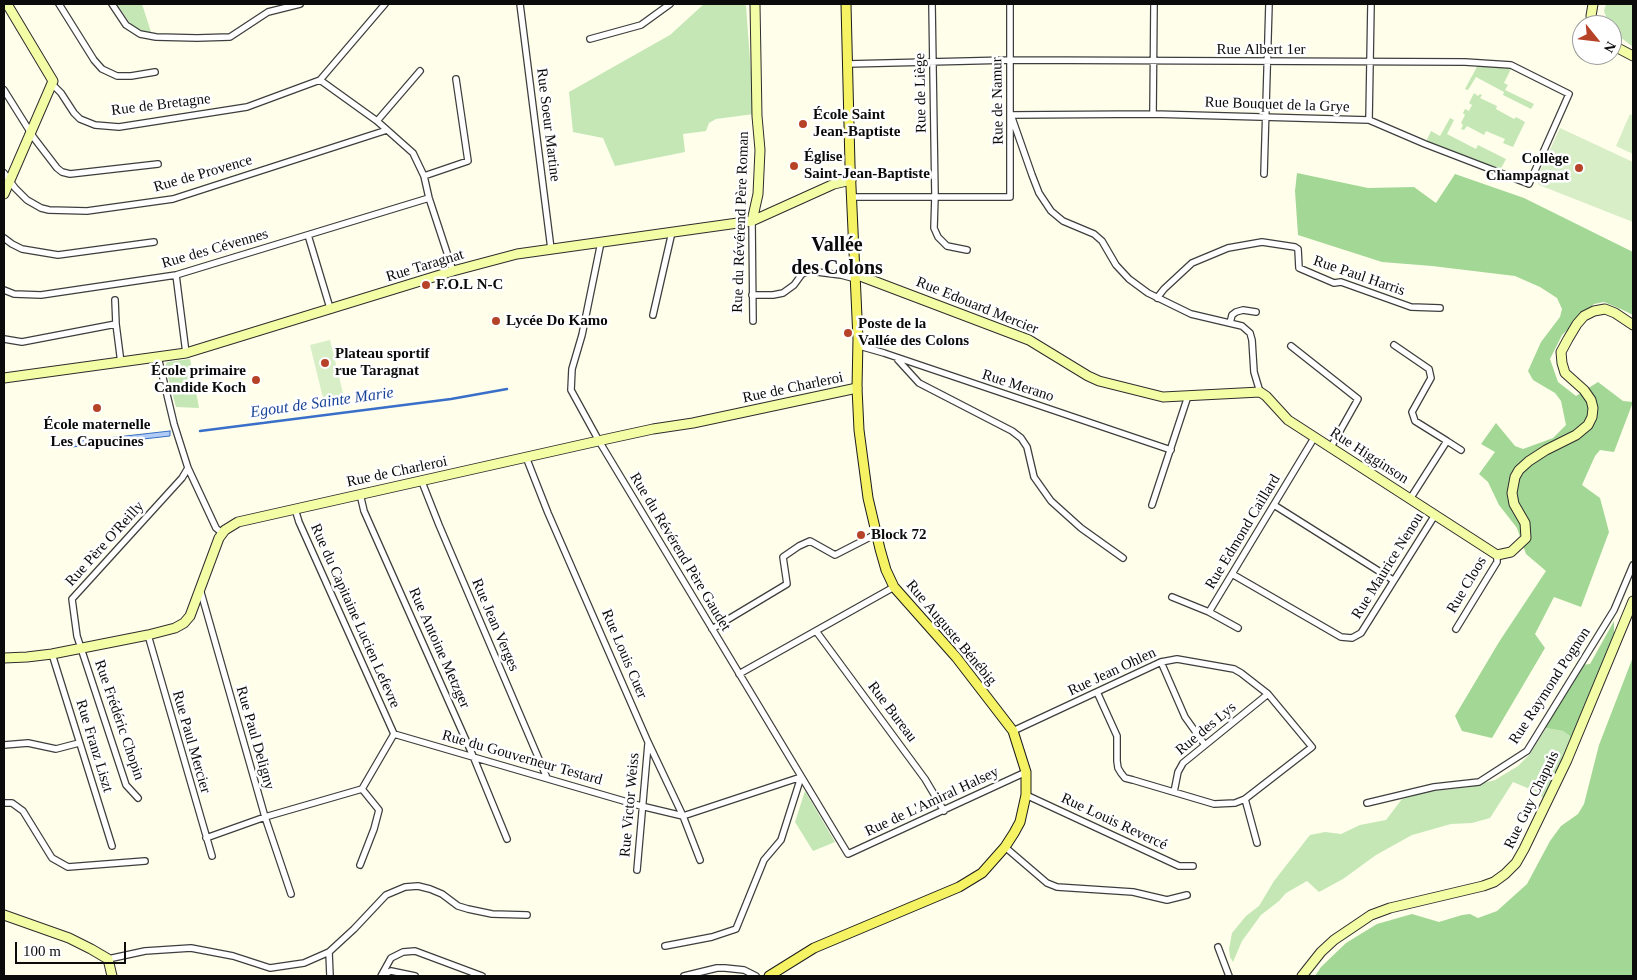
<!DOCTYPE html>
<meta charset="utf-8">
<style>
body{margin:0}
#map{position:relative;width:1637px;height:980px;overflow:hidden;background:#fefeea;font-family:"Times New Roman",serif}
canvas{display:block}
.frame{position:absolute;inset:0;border:5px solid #0b0b0b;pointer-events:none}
.north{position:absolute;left:1572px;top:15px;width:50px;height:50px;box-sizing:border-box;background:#fff;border:1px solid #9d9d9d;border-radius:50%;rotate:119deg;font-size:14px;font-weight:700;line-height:20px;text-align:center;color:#0b0b0b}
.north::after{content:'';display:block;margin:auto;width:18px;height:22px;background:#b64228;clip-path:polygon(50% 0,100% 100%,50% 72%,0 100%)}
.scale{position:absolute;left:15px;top:942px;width:111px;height:22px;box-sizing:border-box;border:2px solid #0b0b0b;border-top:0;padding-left:6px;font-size:15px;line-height:18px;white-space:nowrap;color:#0b0b0b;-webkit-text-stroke:4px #fff;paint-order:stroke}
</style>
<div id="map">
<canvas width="1637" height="980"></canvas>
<div class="frame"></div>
<div class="north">N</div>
<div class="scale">100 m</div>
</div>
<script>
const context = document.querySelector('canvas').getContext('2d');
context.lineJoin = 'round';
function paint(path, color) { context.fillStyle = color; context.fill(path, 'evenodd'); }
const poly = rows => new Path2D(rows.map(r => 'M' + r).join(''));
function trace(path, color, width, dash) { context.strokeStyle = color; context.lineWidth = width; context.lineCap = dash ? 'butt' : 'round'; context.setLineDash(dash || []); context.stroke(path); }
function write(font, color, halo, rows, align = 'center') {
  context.font = font + ' "Times New Roman",serif'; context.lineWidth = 5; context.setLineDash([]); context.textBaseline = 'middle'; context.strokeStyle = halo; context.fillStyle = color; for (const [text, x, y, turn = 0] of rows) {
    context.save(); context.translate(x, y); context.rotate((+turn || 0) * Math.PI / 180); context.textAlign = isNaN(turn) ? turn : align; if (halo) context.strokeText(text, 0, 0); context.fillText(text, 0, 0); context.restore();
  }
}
const green = poly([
 [117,4,142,4,151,32,137,30,132,26],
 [704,4,744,4,746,6,754,114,716,119,709,123,706,131,683,134,685,152,615,166,603,138,573,132,569,92,670,35],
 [1606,4,1633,4,1633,47,1615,33,1612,25,1609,25,1608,22,1604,11],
 [1479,63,1513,65,1504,83,1508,85,1505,90,1534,104,1531,109,1503,95,1504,92,1476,77,1468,90,1465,89],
 [1474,93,1478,96,1480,94,1482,95,1480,98,1497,106,1496,109,1514,119,1516,117,1525,122,1513,147,1503,143,1505,139,1486,131,1484,135,1467,126,1464,130,1461,129,1463,125,1461,123,1465,115,1463,113,1465,109,1469,111,1472,105,1469,103],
 [1450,118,1454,120,1447,134,1476,149,1478,145,1506,159,1499,172,1425,144,1431,131,1440,136],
 [190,359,199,408,176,407,165,366,167,362],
 [1546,728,1563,731,1570,736,1567,760,1547,802,1537,792,1513,782,1490,818,1472,823,1451,824,1412,835,1376,855,1343,879,1319,892,1307,881,1286,893,1279,901,1261,915,1242,941,1233,962,1230,957,1229,949,1232,933,1246,916,1259,906,1274,881,1310,835,1325,832,1341,834,1360,825,1386,820,1402,799,1426,792,1470,787,1495,780,1518,766,1530,754],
 [805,791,835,842,813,851,795,822]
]);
const forest = poly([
 [1297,173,1368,188,1414,187,1436,203,1455,174,1524,198,1633,252,1633,315,1623,310,1604,302,1594,304,1562,335,1550,359,1558,382,1576,396,1598,382,1623,401,1633,402,1614,452,1600,450,1595,456,1582,485,1600,498,1609,532,1581,607,1554,597,1535,634,1545,648,1492,738,1462,731,1455,716,1499,642,1546,571,1526,554,1517,528,1499,505,1488,482,1479,474,1495,452,1481,444,1496,423,1515,446,1523,449,1553,438,1566,425,1561,401,1555,393,1533,380,1528,371,1541,342,1560,317,1562,309,1557,298,1540,287,1515,276,1432,266,1382,262,1298,235,1295,191],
 [1614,621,1614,647,1567,760,1570,736,1563,731,1546,728,1544,723,1581,665,1590,664],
 [1633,657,1633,976,1315,976,1321,967,1346,943,1377,924,1412,914,1439,922,1462,915,1470,914,1478,918,1497,911,1527,884,1550,841,1561,826,1578,814,1584,804,1599,745]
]);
const pitch = poly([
 [1630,114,1633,116,1633,154,1616,146],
 [1560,128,1633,162,1633,222,1539,185,1536,180],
 [330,340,344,397,324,402,310,345]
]);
const water = poly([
 [170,431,170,436,72,447,72,442,170,431]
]);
const stream = poly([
 [200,431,451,399,507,389]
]);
const street = poly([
 [59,4,94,60,102,69,117,76,131,76,155,72],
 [112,4,126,25,140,34,156,37,197,38,230,37,268,12,300,4],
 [385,4,320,80,377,121,413,153,424,176,429,198,453,271],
 [520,4,551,249],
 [932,4,935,196,934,228,938,237,947,246,967,250],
 [590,39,641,25,670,4],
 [847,64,1010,60,1465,62,1511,65,1569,94,1529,184,1425,144,1369,120,1153,114,1011,115],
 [52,84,61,93,74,113,80,119,95,125,119,127,247,107,320,80],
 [4,90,34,138,57,168,62,172,70,174,158,164],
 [1153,114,1154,4],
 [1011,115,1032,175,1039,193,1051,211,1063,221,1094,234,1102,241,1116,265,1129,279,1148,293,1191,314,1242,326,1250,333,1252,340,1254,372,1260,392],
 [1369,120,1371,4],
 [377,121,420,71],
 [4,173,15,188,27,200,41,208,49,210,87,211,173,199,387,130],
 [1264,174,1269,4],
 [424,176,468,161,456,79],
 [852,197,1010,197,1010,4],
 [752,221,753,321],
 [308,235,330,308],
 [4,238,12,244,22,249,58,255,154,242],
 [601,242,582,335,572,369,571,390,599,441,848,854,1026,772],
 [176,275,186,353],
 [4,290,14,294,41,295,176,275,429,198],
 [752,295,773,295,783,293,794,285,802,274,809,271,841,275,856,279],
 [1157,298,1164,289,1192,263,1228,248,1262,242,1295,247,1298,249,1299,268,1334,283,1341,282,1411,307,1440,308],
 [115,300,116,324,121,363],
 [653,315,672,232],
 [1230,323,1232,315,1236,312,1243,310,1256,312],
 [4,339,22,342,116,324],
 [1394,345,1429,369,1431,378,1412,412,1415,421,1447,441,1410,499],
 [1291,346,1358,399,1331,447],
 [858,347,863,347,884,353,1171,450],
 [158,357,174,424,188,468,216,528,222,533],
 [898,360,919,383,1012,431,1021,438,1027,447,1034,477,1051,501,1081,528,1123,558],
 [1447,441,1461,450],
 [526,457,548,513,648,742,683,816,700,860],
 [422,482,439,525,547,778],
 [360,494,364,511,473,756,507,839],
 [1152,505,1188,396],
 [1274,505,1393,580],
 [295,509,299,522,394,734],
 [1232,574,1341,637,1352,638,1361,633,1435,515],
 [200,589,265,817,291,894],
 [1172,597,1209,612],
 [1238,628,1209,612,1314,438],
 [712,629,787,584,783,557,799,546,810,541,835,555,876,534],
 [1456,629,1497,562,1497,555],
 [816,631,925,779,944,811],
 [148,635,212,856],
 [52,654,112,846],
 [1161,662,1185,717,1205,745],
 [739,674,894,587],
 [1013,731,1161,662,1177,659,1234,669,1241,673,1268,694,1312,747,1245,799,1235,803,1214,804,1133,780,1125,778,1121,773,1118,768,1117,761,1117,736,1097,692],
 [4,745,28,743,56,749,79,743],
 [1174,792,1178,772,1183,763,1268,694],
 [1026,795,1179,866,1193,866],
 [138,798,126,785,77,636,72,599,182,478,188,468],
 [1245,799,1257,843],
 [4,803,12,803,23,811,52,858,68,867,145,861],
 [1367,803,1434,787,1479,782,1527,751,1614,610,1633,565],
 [206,838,265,817,362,789,394,734,641,806,683,816,801,777],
 [1005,847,1047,883,1057,887,1133,892,1167,900,1187,895],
 [360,865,374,829,379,810,362,789],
 [637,870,648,744],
 [665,946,712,937,736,929,764,860,781,840,801,777],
 [1218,947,1229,976],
 [329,952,330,976],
 [108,959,145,951,191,948,233,956,270,968,304,963,329,952,354,929,386,895,405,887,418,886,430,889,442,894,458,906,468,909,492,914,527,915],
 [382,975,391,971,415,976],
 [381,976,391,958,403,952,415,951,482,976],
 [684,976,717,968,725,968,744,970,756,976]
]);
const secondary = poly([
 [1593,4,1591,16,1594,25],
 [1612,45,1633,56],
 [4,194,53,81,7,4],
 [752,221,758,194,760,150,757,116,755,4],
 [855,274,1029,340,1088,376,1099,381,1163,397,1260,392,1266,396,1288,420,1497,555,1511,552,1526,538,1525,523,1514,504,1512,493,1515,477,1519,470,1529,461,1546,450,1576,435,1588,425,1592,417,1593,408,1591,400,1584,390,1565,373,1562,363,1561,352,1568,339,1577,324,1584,316,1594,311,1605,309,1615,313,1633,325],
 [4,378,186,353,453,271,517,254,752,221,834,184,851,180],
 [4,658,27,657,52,654,148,635,175,628,184,623,190,616,219,538,225,530,238,522,607,439,653,429,693,423,857,388],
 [4,915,69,938,91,949,108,959,112,976],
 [1302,976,1321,952,1334,940,1371,915,1390,908,1483,886,1494,882,1505,874,1516,863,1524,849,1567,760,1633,601]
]);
const primary = poly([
 [769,976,814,948,959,887,982,873,1005,847,1014,833,1020,822,1026,795,1026,772,1013,731,956,657,894,587,886,570,880,549,868,498,859,430,857,388,858,339,850,165,846,4]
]);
const markers = [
 [803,124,5,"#b64228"],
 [794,166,5,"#b64228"],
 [1579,168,5,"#b64228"],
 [426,285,5,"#b64228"],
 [496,321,5,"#b64228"],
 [848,333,5,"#b64228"],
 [325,363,5,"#b64228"],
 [256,380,5,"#b64228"],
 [97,408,5,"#b64228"],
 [861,535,5,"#b64228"]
];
const streetNames = [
 ["Rue Albert 1er",1261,50],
 ["Rue de Liège",921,93,-91],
 ["Rue de Namur",998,101,-91],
 ["Rue de Bretagne",161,105,-7],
 ["Rue Bouquet de la Grye",1277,105,2],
 ["Rue Soeur Martine",548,125,83],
 ["Rue de Provence",203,174,-16],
 ["Rue du Révérend Père Roman",741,222,-88],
 ["Rue des Cévennes",215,249,-16],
 ["Rue Taragnat",425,266,-17],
 ["Rue Paul Harris",1359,276,19],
 ["Rue Edouard Mercier",977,306,22],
 ["Rue Merano",1018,386,18],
 ["Rue de Charleroi",793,388,-12],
 ["Rue Higginson",1369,456,33],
 ["Rue de Charleroi",397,472,-12],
 ["Rue Edmond Caillard",1243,532,-59],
 ["Rue Père O'Reilly",105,544,-48],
 ["Rue du Révérend Père Gaudet",680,552,59],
 ["Rue Maurice Nenou",1388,566,-58],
 ["Rue Cloos",1467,585,-59],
 ["Rue du Capitaine Lucien Lefevre",355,616,66],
 ["Rue Jean Verges",495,625,67],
 ["Rue Auguste Bénébig",951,633,50],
 ["Rue Antoine Metzger",439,648,66],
 ["Rue Louis Cuer",624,654,67],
 ["Rue Jean Ohlen",1112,672,-25],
 ["Rue Raymond Pognon",1550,686,-57],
 ["Rue Bureau",892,712,53],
 ["Rue Frédéric Chopin",119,720,71],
 ["Rue des Lys",1206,729,-40],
 ["Rue Paul Deligny",255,738,74],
 ["Rue Paul Mercier",191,742,74],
 ["Rue Franz Liszt",94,746,73],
 ["Rue du Gouverneur Testard",522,758,16],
 ["Rue Guy Chapuis",1532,800,-64],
 ["Rue de L'Amiral Halsey",932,802,-25],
 ["Rue Victor Weiss",630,805,-85],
 ["Rue Louis Revercé",1114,822,25]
];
const poiNames = [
 ["École Saint",813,115],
 ["Jean-Baptiste",813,132],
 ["Église",804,157],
 ["Saint-Jean-Baptiste",804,174],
 ["Collège",1569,159,"right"],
 ["Champagnat",1569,176,"right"],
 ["F.O.L N-C",436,285],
 ["Lycée Do Kamo",506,321],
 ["Poste de la",858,324],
 ["Vallée des Colons",858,341],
 ["Plateau sportif",335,354],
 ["rue Taragnat",335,371],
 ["École primaire",246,371,"right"],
 ["Candide Koch",246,388,"right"],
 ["École maternelle",97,425,"center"],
 ["Les Capucines",97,442,"center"],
 ["Block 72",871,535]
];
const waterNames = [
 ["Egout de Sainte Marie",322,403,-8]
];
const districtNames = [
 ["Vallée",837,246],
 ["des Colons",837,269]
];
paint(green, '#c4e7b5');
paint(forest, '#a3d795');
paint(pitch, '#d8eec7');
paint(water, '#b0cbf4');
trace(water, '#396fc9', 1);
trace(stream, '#396fc9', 2.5);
trace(street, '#3e3e3e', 8);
trace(secondary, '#2d2d2d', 11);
trace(primary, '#1c1c1c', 11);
trace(street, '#fff', 5.5);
trace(secondary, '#f3fda6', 9);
trace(primary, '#f5f363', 9);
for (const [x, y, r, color] of markers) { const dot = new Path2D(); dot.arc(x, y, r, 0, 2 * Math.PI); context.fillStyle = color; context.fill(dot); trace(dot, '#fff', 2); }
write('15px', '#0b0b0b', '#fff', streetNames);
write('bold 15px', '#0b0b0b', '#fff', poiNames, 'left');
write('italic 16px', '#194398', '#fff', waterNames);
write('bold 20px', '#0b0b0b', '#fff', districtNames);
</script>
